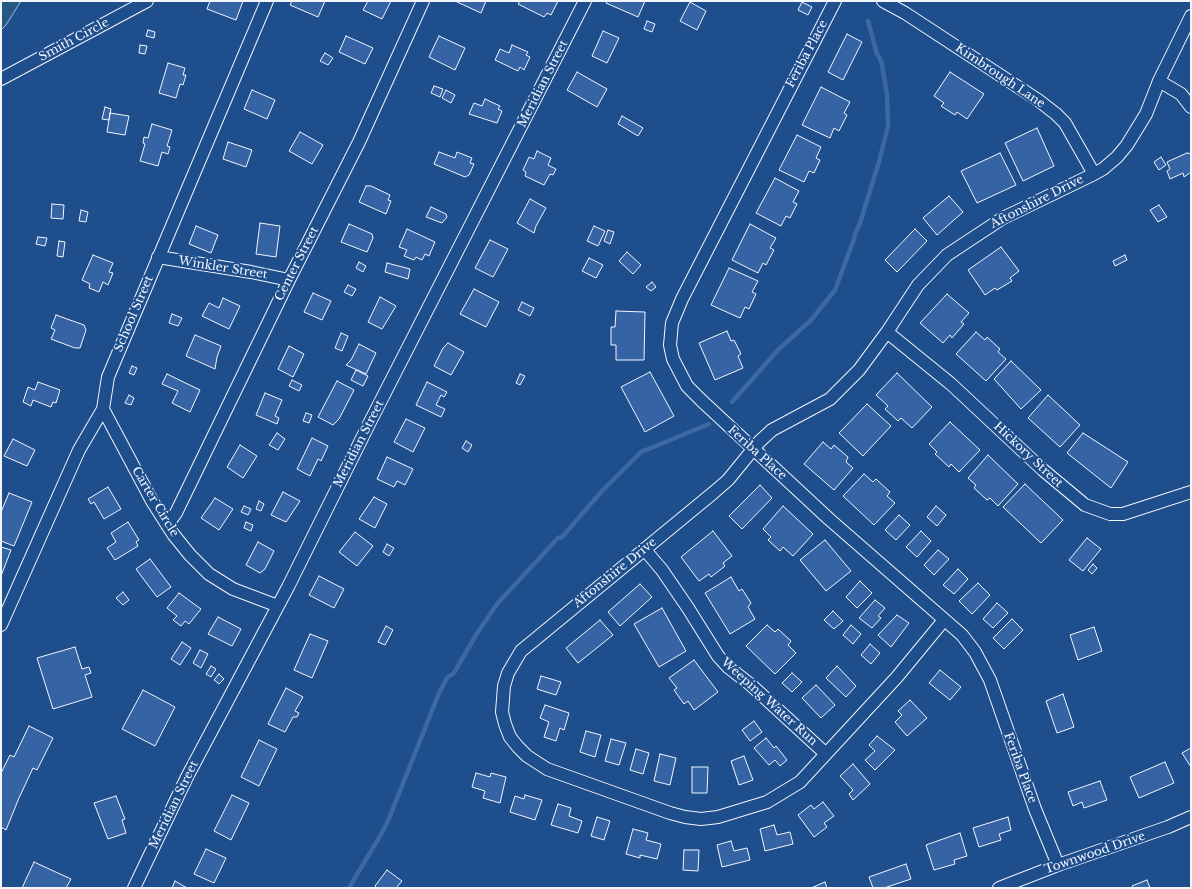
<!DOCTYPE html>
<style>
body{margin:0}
#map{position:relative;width:1192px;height:889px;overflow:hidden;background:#1f4e8c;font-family:"Libre Baskerville",serif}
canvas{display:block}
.frame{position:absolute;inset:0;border:2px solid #f2f6ff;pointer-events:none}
</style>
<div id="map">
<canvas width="1192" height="889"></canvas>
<div class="frame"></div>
</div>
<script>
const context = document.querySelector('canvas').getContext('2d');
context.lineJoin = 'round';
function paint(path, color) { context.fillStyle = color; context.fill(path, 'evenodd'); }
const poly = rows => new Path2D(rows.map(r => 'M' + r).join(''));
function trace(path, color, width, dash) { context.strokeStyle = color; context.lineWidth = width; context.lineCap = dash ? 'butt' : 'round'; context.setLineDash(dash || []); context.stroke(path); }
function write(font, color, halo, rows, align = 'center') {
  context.font = font + ' "Libre Baskerville",serif'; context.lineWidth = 4; context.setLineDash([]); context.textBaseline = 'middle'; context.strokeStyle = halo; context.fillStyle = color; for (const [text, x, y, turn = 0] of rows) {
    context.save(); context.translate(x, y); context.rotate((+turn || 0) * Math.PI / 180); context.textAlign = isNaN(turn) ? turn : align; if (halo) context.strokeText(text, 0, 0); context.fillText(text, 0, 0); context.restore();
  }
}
const green = poly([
 [1,1,21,1,6,25,1,30,1,1]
]);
const stream = poly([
 [732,402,778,350,811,320,835,290,854,239,855,234,860,223,879,162,888,126,887,94,881,60,877,54,868,21],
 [349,888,380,836,388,821,439,693,447,678,454,673,476,635,497,604,558,538,562,537,602,491,641,452,709,424]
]);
const building = poly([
 [210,1,243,1,236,20,207,9,210,1],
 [292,1,325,1,318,17,290,5,292,1],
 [368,1,391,1,382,19,363,10,368,1],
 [455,1,486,1,481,13,455,1],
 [520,1,558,1,551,15,547,13,544,17,518,4,520,1],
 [607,1,645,1,638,17,606,3,607,1],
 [690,2,706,11,697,30,680,21,690,2],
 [802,2,812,7,808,15,798,10,802,2],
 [647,21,655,24,652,32,644,29,647,21],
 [148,30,155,32,154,38,146,36,148,30],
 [603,31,619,38,607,63,592,56,603,31],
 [847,34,862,42,843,80,828,72,847,34],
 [346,36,373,48,365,64,339,52,346,36],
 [439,36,465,48,455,70,429,57,439,36],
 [140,45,147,46,145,54,139,53,140,45],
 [512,45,528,52,526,55,530,57,524,70,520,67,518,71,495,60,500,49,509,53,512,45],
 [325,53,333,58,328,65,320,61,325,53],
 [168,63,185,68,183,75,186,75,183,85,180,84,176,98,159,93,168,63],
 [577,72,607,89,597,107,567,90,577,72],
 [950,72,984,94,967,119,957,112,955,115,941,106,944,103,934,96,950,72],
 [434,86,443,89,440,97,431,93,434,86],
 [821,87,850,102,844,113,847,115,839,131,834,128,830,138,802,125,821,87],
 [252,90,275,100,267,119,244,109,252,90],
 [446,90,455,95,451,103,442,98,446,90],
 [485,99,500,106,498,109,502,111,497,123,469,114,474,103,482,106,485,99],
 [105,107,111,109,109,120,102,119,105,107],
 [110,113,129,116,125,135,107,132,110,113],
 [622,116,643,128,638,136,618,124,622,116],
 [152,124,172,130,167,146,170,147,168,154,162,152,158,166,140,161,145,144,143,143,144,137,148,138,152,124],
 [1037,128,1054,166,1023,181,1005,143,1037,128],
 [300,132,323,145,312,164,289,151,300,132],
 [797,135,821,147,816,158,820,160,814,173,809,171,804,182,779,170,797,135],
 [228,142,252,150,246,167,223,159,228,142],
 [537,151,551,158,548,165,556,169,553,175,550,174,544,185,525,176,526,172,523,170,529,157,534,159,537,151],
 [439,152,455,158,457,152,472,158,470,163,474,164,469,175,465,177,434,164,439,152],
 [1000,153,1016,185,977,203,961,171,1000,153],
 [1187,153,1191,154,1191,172,1184,177,1183,173,1170,179,1167,171,1170,169,1167,162,1187,153],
 [1161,157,1166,165,1159,170,1154,162,1161,157],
 [775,178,799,191,793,202,797,204,790,218,786,216,781,226,756,213,775,178],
 [366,186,371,186,390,195,388,200,391,201,386,214,359,202,366,186],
 [949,196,963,212,937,235,923,218,949,196],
 [530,199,546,208,536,226,534,233,517,223,530,199],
 [52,204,64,205,63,219,51,218,52,204],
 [1159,205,1167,217,1158,222,1150,210,1159,205],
 [431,207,446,214,447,217,442,223,426,217,431,207],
 [81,210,88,212,86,222,79,221,81,210],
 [260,223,280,226,276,257,256,254,260,223],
 [349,224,372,234,373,238,367,252,341,242,349,224],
 [750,224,776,238,770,248,774,250,766,265,763,263,758,273,732,260,750,224],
 [196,226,218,235,211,253,189,244,196,226],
 [594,226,605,231,598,246,587,241,594,226],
 [407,229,435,242,429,256,425,254,422,260,416,257,414,260,404,256,407,250,399,247,407,229],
 [915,229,927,241,897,272,885,260,915,229],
 [608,230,614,232,610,244,604,241,608,230],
 [38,237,47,238,45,246,36,244,38,237],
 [490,240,508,249,493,277,475,268,490,240],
 [59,241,65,242,63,257,57,256,59,241],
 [1001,247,1019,271,1010,278,1012,281,997,290,995,288,985,295,968,270,1001,247],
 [627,252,641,265,633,274,619,261,627,252],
 [93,255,113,263,109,272,113,273,108,285,103,282,99,292,89,288,90,284,82,280,93,255],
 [1125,255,1127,260,1115,266,1113,261,1125,255],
 [589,258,603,265,596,278,582,271,589,258],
 [359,262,366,266,363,272,356,268,359,262],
 [387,263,410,269,408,279,385,272,387,263],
 [729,268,758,281,752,292,756,294,749,309,745,307,740,318,711,305,729,268],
 [652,282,656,287,651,291,646,287,652,282],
 [348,285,356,289,352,296,344,292,348,285],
 [474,289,499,302,486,327,460,314,474,289],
 [313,293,331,301,322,320,304,312,313,293],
 [947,294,969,313,961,322,964,324,952,338,950,335,943,343,920,323,947,294],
 [380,297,396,306,382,329,368,322,380,297],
 [223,298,240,306,229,329,202,316,209,303,219,308,223,298],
 [522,302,534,308,530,316,518,310,522,302],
 [616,311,645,312,644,360,616,360,616,345,611,345,611,327,615,327,616,311],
 [172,314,182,318,178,326,169,323,172,314],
 [56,315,84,325,86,330,80,348,75,348,51,339,55,330,51,328,56,315],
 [727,331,731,341,734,340,741,354,738,356,743,368,715,380,699,343,727,331],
 [976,332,985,340,987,337,1000,349,998,352,1006,359,986,381,956,354,976,332],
 [341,333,348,336,342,351,335,348,341,333],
 [195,335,221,346,217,357,215,369,186,356,195,335],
 [448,343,464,352,451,375,434,366,443,348,448,343],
 [359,344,376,353,366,374,346,365,351,360,359,344],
 [289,346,304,354,293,377,278,369,289,346],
 [1011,361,1041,390,1021,409,994,379,1011,361],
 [132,366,137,368,134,375,129,373,132,366],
 [356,370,368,376,363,386,351,380,356,370],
 [650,372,674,416,645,432,621,387,650,372],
 [897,373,932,407,912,428,901,418,898,421,885,409,888,406,876,395,897,373],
 [167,374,200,390,190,412,172,403,178,391,162,384,167,374],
 [520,374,525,376,520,385,516,383,520,374],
 [292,380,302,385,299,391,289,386,292,380],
 [337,381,354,390,339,419,333,425,318,417,337,381],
 [38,382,60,390,56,403,53,402,51,407,33,400,31,406,23,402,28,387,35,390,38,382],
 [427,382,447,392,444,397,441,395,436,405,445,409,441,417,416,405,427,382],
 [265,393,282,400,275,416,279,418,277,424,256,415,265,393],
 [129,395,134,398,131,405,125,403,129,395],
 [1048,395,1080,425,1060,447,1028,418,1048,395],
 [867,404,891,426,863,456,839,433,867,404],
 [306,413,312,415,309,423,303,421,306,413],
 [406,419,425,428,413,452,394,442,406,419],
 [950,422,980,450,959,472,951,464,949,467,935,454,937,452,929,444,950,422],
 [277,433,285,439,278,450,269,445,277,433],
 [1083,433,1128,462,1111,488,1067,453,1083,433],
 [312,438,328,446,321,461,318,459,310,476,297,469,312,438],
 [13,439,35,450,27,466,4,456,13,439],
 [466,441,472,445,468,452,462,448,466,441],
 [823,442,831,449,834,445,848,457,846,462,853,468,834,490,804,464,823,442],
 [240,445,257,456,243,478,227,467,240,445],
 [988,455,1018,484,998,506,990,498,987,500,974,488,976,485,968,478,988,455],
 [387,457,413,469,405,485,397,481,394,487,377,479,387,457],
 [864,474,873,482,876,479,890,492,887,496,895,503,874,525,843,496,864,474],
 [1025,484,1063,520,1041,543,1003,507,1025,484],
 [760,485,772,498,742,529,729,516,760,485],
 [108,487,121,509,104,519,94,502,91,504,88,499,108,487],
 [283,492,300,501,286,522,271,515,283,492],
 [9,493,32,502,14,546,1,541,1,512,9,493],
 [374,497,387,504,375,528,359,519,374,497],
 [215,498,233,509,219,530,201,518,215,498],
 [259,501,264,504,261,511,256,509,259,501],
 [244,506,251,509,248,515,241,512,244,506],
 [783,506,813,534,793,556,783,547,780,551,768,540,771,537,763,529,783,506],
 [936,506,946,515,937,526,927,517,936,506],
 [899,515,910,525,896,540,885,530,899,515],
 [128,522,139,540,136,542,138,546,115,560,107,548,116,542,111,533,128,522],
 [246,522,253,525,251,531,244,528,246,522],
 [713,531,732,556,723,563,725,566,711,577,709,574,699,581,681,557,713,531],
 [921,531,931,541,917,557,906,547,921,531],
 [355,532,373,546,357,566,339,552,355,532],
 [1087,538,1101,549,1083,571,1069,560,1087,538],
 [825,540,851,571,826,591,800,560,825,540],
 [258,542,274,551,265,569,260,573,246,565,258,542],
 [387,544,394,548,389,556,383,552,387,544],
 [1,547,11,550,1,576,1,547],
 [938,550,949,559,934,575,924,565,938,550],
 [150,559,171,587,157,597,136,569,150,559],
 [1093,564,1097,568,1092,574,1088,570,1093,564],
 [958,569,968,579,954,594,943,585,958,569],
 [319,576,344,589,334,608,309,595,319,576],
 [731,577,739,591,742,589,751,603,748,607,755,619,730,634,705,593,731,577],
 [860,581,872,593,857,608,846,597,860,581],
 [978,583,990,595,972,614,959,601,978,583],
 [640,584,652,597,620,626,608,612,640,584],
 [123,592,129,600,123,605,116,598,123,592],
 [179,593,201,609,189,624,185,621,181,626,173,620,177,616,167,608,179,593],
 [875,600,885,608,878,616,881,618,872,628,859,618,875,600],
 [997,603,1008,613,993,628,983,619,997,603],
 [662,608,686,651,659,667,634,624,662,608],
 [833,611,843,621,834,629,824,620,833,611],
 [897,615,909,623,891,647,878,635,897,615],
 [218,617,241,629,232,646,208,634,218,617],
 [1012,619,1023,630,1004,649,993,638,1012,619],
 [600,620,613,635,578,663,566,648,600,620],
 [767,625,775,632,778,629,791,641,788,645,796,653,775,674,746,646,767,625],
 [851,625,861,634,853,644,843,635,851,625],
 [386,626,393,630,385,645,378,642,386,626],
 [1094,627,1102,651,1078,660,1070,635,1094,627],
 [310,634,328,641,312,678,294,670,310,634],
 [182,642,191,648,180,665,171,659,182,642],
 [870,644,880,653,871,664,861,655,870,644],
 [75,647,82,669,89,667,91,673,85,675,92,697,53,709,37,658,75,647],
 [200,650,208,654,201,668,193,663,200,650],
 [694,660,718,692,694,710,688,701,684,704,674,690,677,688,669,678,694,660],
 [211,666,216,669,211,677,206,674,211,666],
 [837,666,856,686,846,697,826,678,837,666],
 [940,670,961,687,950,700,929,683,940,670],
 [792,673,802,682,792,692,782,683,792,673],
 [219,674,224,679,219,684,214,680,219,674],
 [541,676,561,682,556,695,537,689,541,676],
 [816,685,835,705,821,718,802,698,816,685],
 [286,688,303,697,295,711,299,713,297,717,293,717,285,732,268,724,286,688],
 [143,690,175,707,155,746,122,729,143,690],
 [1063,694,1074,727,1057,733,1046,701,1063,694],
 [910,700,927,718,907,736,895,722,902,715,898,711,910,700],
 [545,705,569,713,564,730,560,728,556,741,544,737,549,722,540,718,545,705],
 [754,721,762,732,750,741,742,730,754,721],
 [29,726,53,738,37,770,33,768,19,798,6,830,1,827,1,773,10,755,14,757,29,726],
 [586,731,601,735,595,757,580,752,586,731],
 [877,736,895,750,875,770,865,760,875,751,869,745,877,736],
 [766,738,774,748,776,746,787,760,780,766,775,760,769,765,754,748,766,738],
 [611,739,626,743,619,765,605,761,611,739],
 [259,740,277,749,259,786,241,777,259,740],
 [1191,748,1191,767,1182,753,1191,748],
 [636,749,649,753,643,774,630,770,636,749],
 [660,754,676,758,670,785,654,781,660,754],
 [744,756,753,780,739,785,731,761,744,756],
 [1165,762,1174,783,1139,798,1130,777,1165,762],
 [853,764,870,784,853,800,849,794,853,790,840,776,853,764],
 [692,767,708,767,707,793,692,793,692,767],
 [476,773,490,777,491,773,506,777,500,803,483,798,485,791,472,787,476,773],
 [1100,781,1107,800,1084,808,1082,802,1073,806,1068,792,1100,781],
 [232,795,249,803,231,840,214,831,232,795],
 [525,795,542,800,535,820,510,812,515,796,524,799,525,795],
 [116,796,125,819,122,820,126,833,108,839,94,803,116,796],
 [823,802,834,816,824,823,827,827,814,837,798,815,811,805,814,809,823,802],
 [558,804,571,808,569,816,582,821,578,833,551,825,558,804],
 [597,817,610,821,604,840,591,836,597,817],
 [1008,817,1011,830,999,834,1001,840,979,847,973,828,1008,817],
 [774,825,777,835,790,832,793,844,765,851,760,829,774,825],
 [633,829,648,833,646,840,661,844,657,859,640,855,640,858,626,854,633,829],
 [960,833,967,856,954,860,955,864,934,870,926,845,960,833],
 [731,841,734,851,747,848,750,860,722,867,717,845,731,841],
 [206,849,226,858,214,883,194,874,206,849],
 [684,850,699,850,698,871,683,870,684,850],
 [34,862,71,879,66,888,22,888,34,862],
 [906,864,911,879,884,888,873,888,869,877,906,864],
 [387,870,402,881,396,888,377,888,375,886,387,870],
 [1147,880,1150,888,1133,888,1132,886,1147,880],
 [175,881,187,888,172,888,175,881],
 [825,882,827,888,811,888,825,882]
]);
const minor = poly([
 [835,1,682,299,672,323,670,345,673,359,687,386,702,401,829,519,962,635,975,652,990,680,1035,809,1058,865],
 [883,1,905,13,1038,100,1056,114,1065,123,1094,174],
 [1191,16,1159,81,1181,94,1191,107],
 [1,79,147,1],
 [158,257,251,272,289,280],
 [887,332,951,384,1043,470,1085,505,1110,514,1123,514,1191,492],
 [103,409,152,501,173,534,190,555,209,574,233,589,278,606],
 [167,525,176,513,289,280,359,142,423,1],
 [645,550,662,570,688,608,718,656,728,667,751,685,826,754],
 [944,620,897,677,800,782,767,802,718,817,701,819,685,817,670,813,547,769,527,756,518,747,510,737,505,724,502,712,504,686,508,673,521,651,713,493,728,480,759,442,772,430,830,399,859,370,887,332,918,285,947,255,1003,218,1094,174,1103,169,1117,157,1127,145,1146,114,1159,81],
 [1,625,79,450,103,409,108,377,267,1],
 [134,888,187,777,288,587,370,422,585,1],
 [999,888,1058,865,1168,827,1191,817]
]);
const streetNames = [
 ["Smith Circle",74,40,-28],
 ["Feriba Place",807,54,-62],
 ["Kimbrough Lane",1000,76,34],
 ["Meridian Street",543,84,-63],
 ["Aftonshire Drive",1037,202,-27],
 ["Center Street",297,264,-63],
 ["Winkler Street",223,268,9],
 ["School Street",134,314,-67],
 ["Meridian Street",359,444,-63],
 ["Feriba Place",757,453,42],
 ["Hickory Street",1028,455,43],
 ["Carter Circle",155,502,59],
 ["Aftonshire Drive",615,573,-39],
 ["Weeping Water Run",769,702,42],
 ["Feriba Place",1020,768,70],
 ["Meridian Street",174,805,-64],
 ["Townwood Drive",1095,853,-19]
];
paint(green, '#245a82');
trace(green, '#a8bbd7', 1);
trace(stream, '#3b69a3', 4.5);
paint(building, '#3563a3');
trace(building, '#f2f6ff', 1);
trace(minor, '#f2f6ff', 14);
trace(minor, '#1f4e8c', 12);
write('12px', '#f2f6ff', '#1f4e8c', streetNames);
</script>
